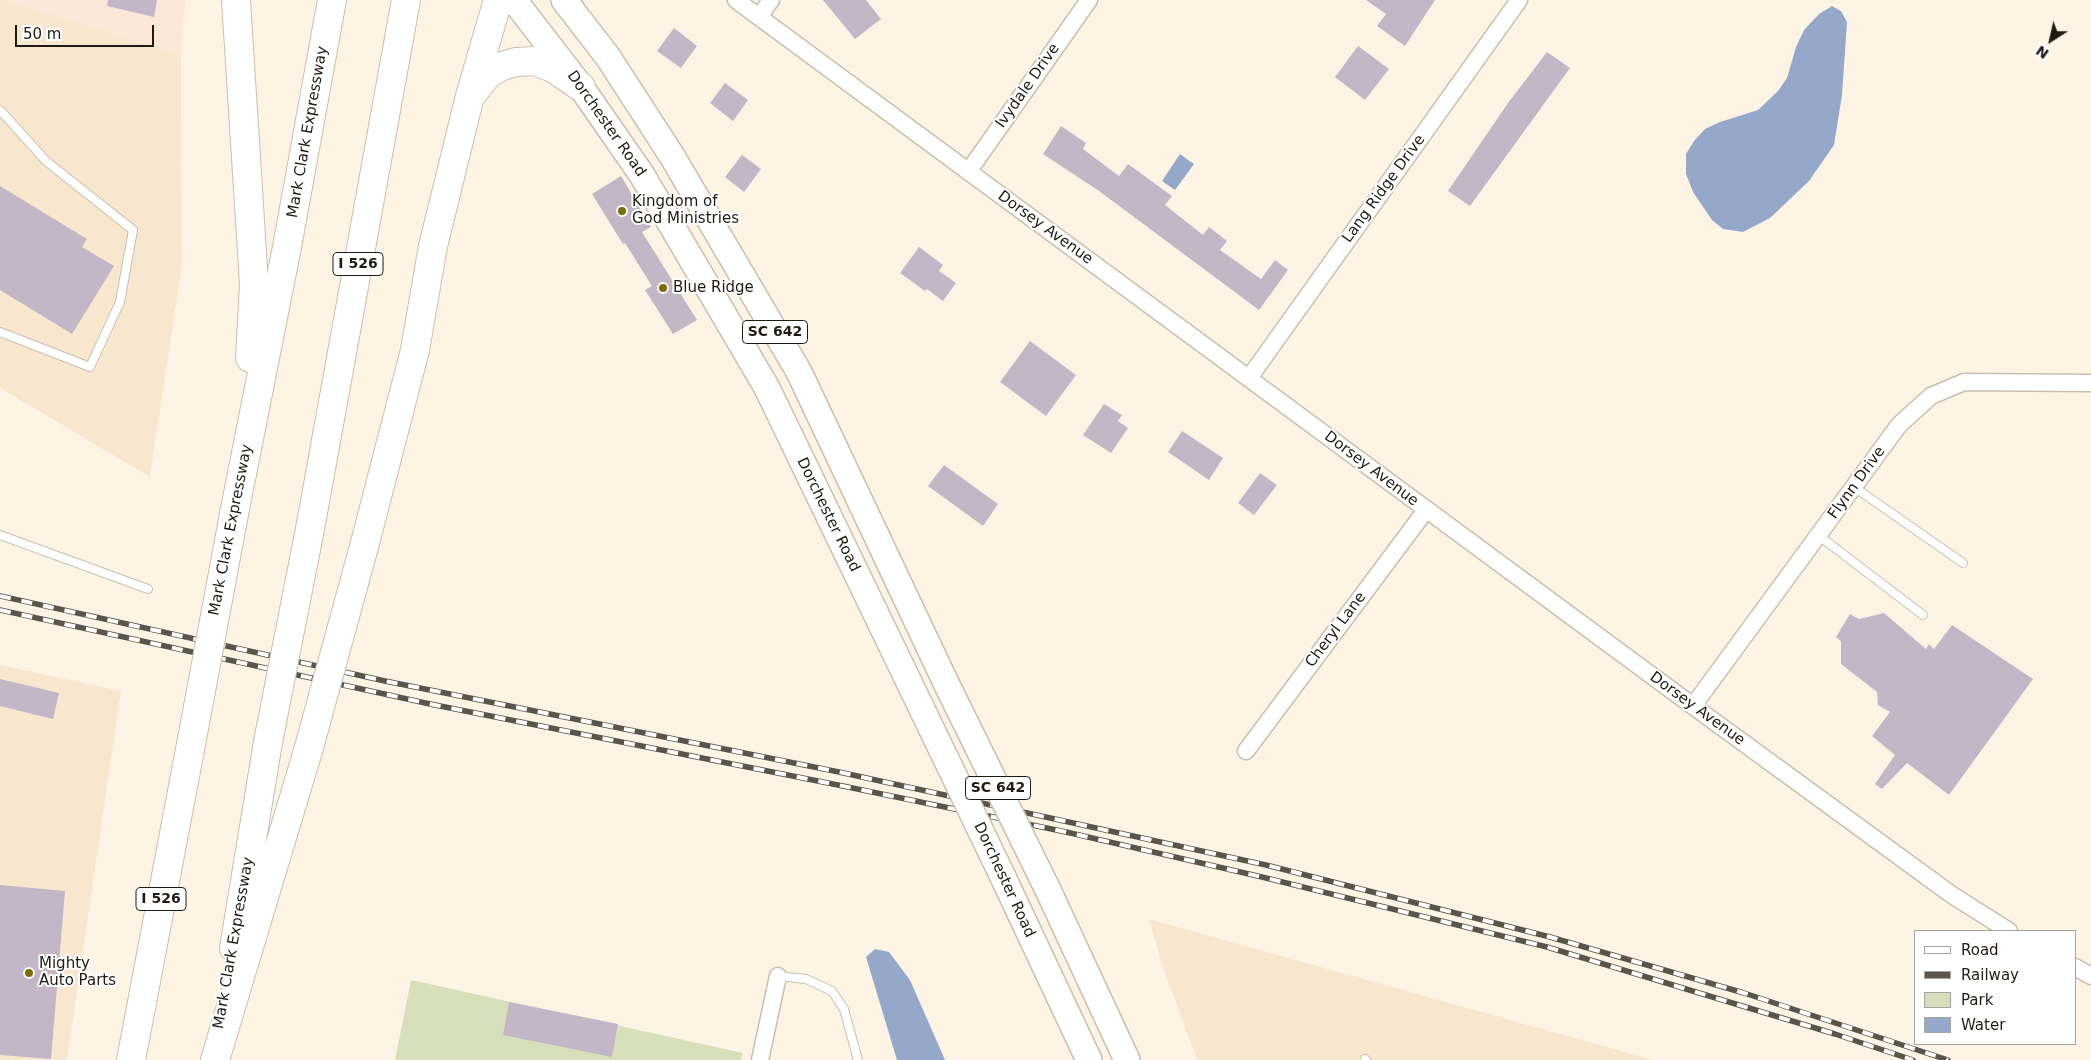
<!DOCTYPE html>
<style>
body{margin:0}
#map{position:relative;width:2091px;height:1060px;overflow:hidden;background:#fef4e6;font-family:"DejaVu Sans",sans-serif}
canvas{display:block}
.legend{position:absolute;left:1914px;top:930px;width:162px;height:115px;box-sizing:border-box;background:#fff;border:1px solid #a5a4a1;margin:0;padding:6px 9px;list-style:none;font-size:15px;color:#1f1b14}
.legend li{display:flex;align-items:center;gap:10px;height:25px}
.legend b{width:25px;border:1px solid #a5a4a1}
.north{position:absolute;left:2026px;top:15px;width:50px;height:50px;-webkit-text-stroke:4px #fff;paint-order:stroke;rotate:215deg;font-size:14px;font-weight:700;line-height:20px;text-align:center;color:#1f1b14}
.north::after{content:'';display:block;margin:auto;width:18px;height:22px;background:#1f1b14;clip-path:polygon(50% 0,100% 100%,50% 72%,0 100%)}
.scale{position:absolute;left:15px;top:25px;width:139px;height:22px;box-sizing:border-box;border:2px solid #1f1b14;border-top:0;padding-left:6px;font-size:15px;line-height:18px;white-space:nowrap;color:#1f1b14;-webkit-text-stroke:4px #fff;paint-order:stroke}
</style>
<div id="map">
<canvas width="2091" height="1060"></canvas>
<ul class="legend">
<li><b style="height:6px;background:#fff"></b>Road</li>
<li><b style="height:6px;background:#5a544b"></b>Railway</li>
<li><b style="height:14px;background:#d7dfba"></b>Park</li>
<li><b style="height:14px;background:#96a8ca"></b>Water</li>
</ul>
<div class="north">N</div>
<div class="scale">50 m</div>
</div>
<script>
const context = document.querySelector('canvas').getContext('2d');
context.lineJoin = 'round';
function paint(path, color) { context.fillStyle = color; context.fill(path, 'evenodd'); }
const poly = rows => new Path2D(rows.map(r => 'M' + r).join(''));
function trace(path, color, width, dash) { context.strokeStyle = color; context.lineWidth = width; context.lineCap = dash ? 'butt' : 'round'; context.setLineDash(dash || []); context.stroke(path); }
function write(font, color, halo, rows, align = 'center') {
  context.font = font + ' "DejaVu Sans",sans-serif'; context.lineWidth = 4; context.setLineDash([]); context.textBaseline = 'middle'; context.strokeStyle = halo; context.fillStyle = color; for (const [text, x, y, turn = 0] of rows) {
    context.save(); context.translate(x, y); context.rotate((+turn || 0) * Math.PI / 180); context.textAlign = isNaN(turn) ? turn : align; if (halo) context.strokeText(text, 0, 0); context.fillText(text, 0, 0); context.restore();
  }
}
const commercial = poly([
 [6,0,185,0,181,54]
]);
const built = poly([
 [0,0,6,0,181,54,182,265,150,477,0,388],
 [0,665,121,691,67,1060,0,1060],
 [1149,919,1653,1060,1197,1060,1162,965]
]);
const green = poly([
 [411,980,743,1053,741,1060,395,1060]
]);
const water = poly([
 [1832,6,1841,11,1847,22,1842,95,1834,145,1809,181,1770,218,1743,232,1723,229,1712,220,1693,192,1686,174,1686,154,1694,141,1705,129,1720,122,1758,110,1778,91,1787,78,1796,47,1804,30,1819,14],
 [1180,154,1194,164,1175,190,1162,181],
 [875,949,889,952,910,980,945,1060,897,1060,866,957]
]);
const building = poly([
 [108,0,157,0,154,17,107,6],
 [823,0,866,0,881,19,855,39],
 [1366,0,1435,0,1405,46,1377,26,1386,14],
 [674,28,697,46,681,68,657,51],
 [1358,46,1389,69,1365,100,1335,77],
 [1547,52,1570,68,1470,206,1448,191,1508,103],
 [725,83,748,100,733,121,710,103],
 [1061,126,1086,143,1083,149,1119,176,1128,164,1172,196,1165,205,1203,235,1209,227,1227,241,1220,250,1261,279,1275,260,1288,270,1259,310,1099,191,1043,154],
 [742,155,761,169,744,192,725,177],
 [621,176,651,227,642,232,697,320,673,334,645,290,652,286,625,243,623,244,592,194],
 [0,186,87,239,82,247,114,266,72,334,0,290],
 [919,247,943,265,939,271,956,283,943,301,927,289,925,291,900,273],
 [1030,341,1076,375,1046,416,1000,382],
 [1104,404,1122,415,1118,421,1128,428,1111,453,1083,435],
 [1182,431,1223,458,1209,480,1168,452],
 [944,465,998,504,983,526,928,486],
 [1260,473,1277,485,1254,515,1238,503],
 [1884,613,1926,649,1929,644,1934,649,1952,625,2033,679,1949,795,1907,763,1882,789,1875,784,1895,755,1872,736,1890,712,1878,705,1877,692,1841,664,1841,641,1836,637,1850,614,1859,619],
 [0,679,59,693,53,719,0,706],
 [0,885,65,891,51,1059,0,1055],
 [509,1002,618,1024,612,1057,503,1035]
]);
const service = poly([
 [0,110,46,161,133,230,120,302,90,367,0,332],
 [1854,487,1963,563],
 [0,535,148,589],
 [1818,535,1923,615],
 [778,976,806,979,832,991,844,1009,858,1060],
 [1365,1059,1366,1060]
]);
const minor = poly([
 [736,0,1693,706,1952,895,2009,931],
 [759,17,771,0],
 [968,172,1089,0],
 [1249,378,1519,0],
 [1693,706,1899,425,1931,396,1964,382,2091,383],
 [1246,751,1426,510],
 [2075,967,2091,976],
 [760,1060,778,976]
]);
const primary = poly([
 [514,0,581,87,642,175,767,388,907,678],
 [564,0,608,57,672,156,799,372,947,685],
 [1003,877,1089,1060],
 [1048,890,1127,1060]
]);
const motorway = poly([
 [236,0,254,284,250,358],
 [473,93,488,74,502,66,516,62,534,61,553,68,581,87],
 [234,514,287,247,332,0],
 [310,529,406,0],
 [365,543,415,350,433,246,470,96,498,0],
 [234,948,268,742],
 [131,1060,192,739],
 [215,1060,308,751]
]);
const rail = poly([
 [0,596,385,681,839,772,1266,865,1550,937,1744,993,1948,1060],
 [0,610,430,704,838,785,1066,832,1262,877,1547,947,1835,1034,1913,1060]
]);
const primaryBridge = poly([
 [907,678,1003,877],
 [947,685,1048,890]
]);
const motorwayBridge = poly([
 [192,739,234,514],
 [268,742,310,529],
 [308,751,365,543]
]);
const markers = [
 [622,211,5,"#7a6c07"],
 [663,288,5,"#7a6c07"],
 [29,973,5,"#7a6c07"]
];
const shields = [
 [358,264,50],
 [775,332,65],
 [998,788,65],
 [161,899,50]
];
const shieldNames = [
 ["I 526",358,264],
 ["SC 642",775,332],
 ["SC 642",998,788],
 ["I 526",161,899]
];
const streetNames = [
 ["Ivydale Drive",1028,86,-55],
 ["Dorchester Road",606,124,55],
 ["Mark Clark Expressway",308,132,-80],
 ["Lang Ridge Drive",1384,189,-54],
 ["Dorsey Avenue",1045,228,36],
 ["Dorsey Avenue",1371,469,37],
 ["Flynn Drive",1857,483,-54],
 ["Dorchester Road",828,515,64],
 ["Mark Clark Expressway",231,530,-79],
 ["Cheryl Lane",1336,630,-53],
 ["Dorsey Avenue",1697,709,36],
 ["Dorchester Road",1004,880,65],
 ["Mark Clark Expressway",234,943,-80]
];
const poiNames = [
 ["Kingdom of",632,202],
 ["God Ministries",632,219],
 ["Blue Ridge",673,288],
 ["Mighty",39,964],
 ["Auto Parts",39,981]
];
paint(commercial, '#fde7da');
paint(built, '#f7e7ce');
paint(green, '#d7dfba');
paint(water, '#96a8ca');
paint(building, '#c2b6c7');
trace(service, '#cabfae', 10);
trace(minor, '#cabfae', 19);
trace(primary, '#cabfae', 28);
trace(motorway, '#cabfae', 30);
trace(service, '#fff', 8);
trace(minor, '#fff', 16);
trace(primary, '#fff', 25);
trace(motorway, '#fff', 28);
trace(rail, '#5a544b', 5.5);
trace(rail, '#fff', 4, [11]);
trace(primaryBridge, '#cabfae', 28, []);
trace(motorwayBridge, '#cabfae', 30, []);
trace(primaryBridge, '#fff', 25);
trace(motorwayBridge, '#fff', 28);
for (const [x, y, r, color] of markers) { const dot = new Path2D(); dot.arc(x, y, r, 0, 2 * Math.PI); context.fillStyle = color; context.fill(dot); trace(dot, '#fff', 2); }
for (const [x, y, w] of shields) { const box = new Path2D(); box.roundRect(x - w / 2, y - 11.5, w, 23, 4); context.fillStyle = '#fff'; context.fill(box); trace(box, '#1f1b14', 1); }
write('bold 14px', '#1f1b14', null, shieldNames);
write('15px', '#1f1b14', '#fff', streetNames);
write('15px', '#1f1b14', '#fff', poiNames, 'left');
</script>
